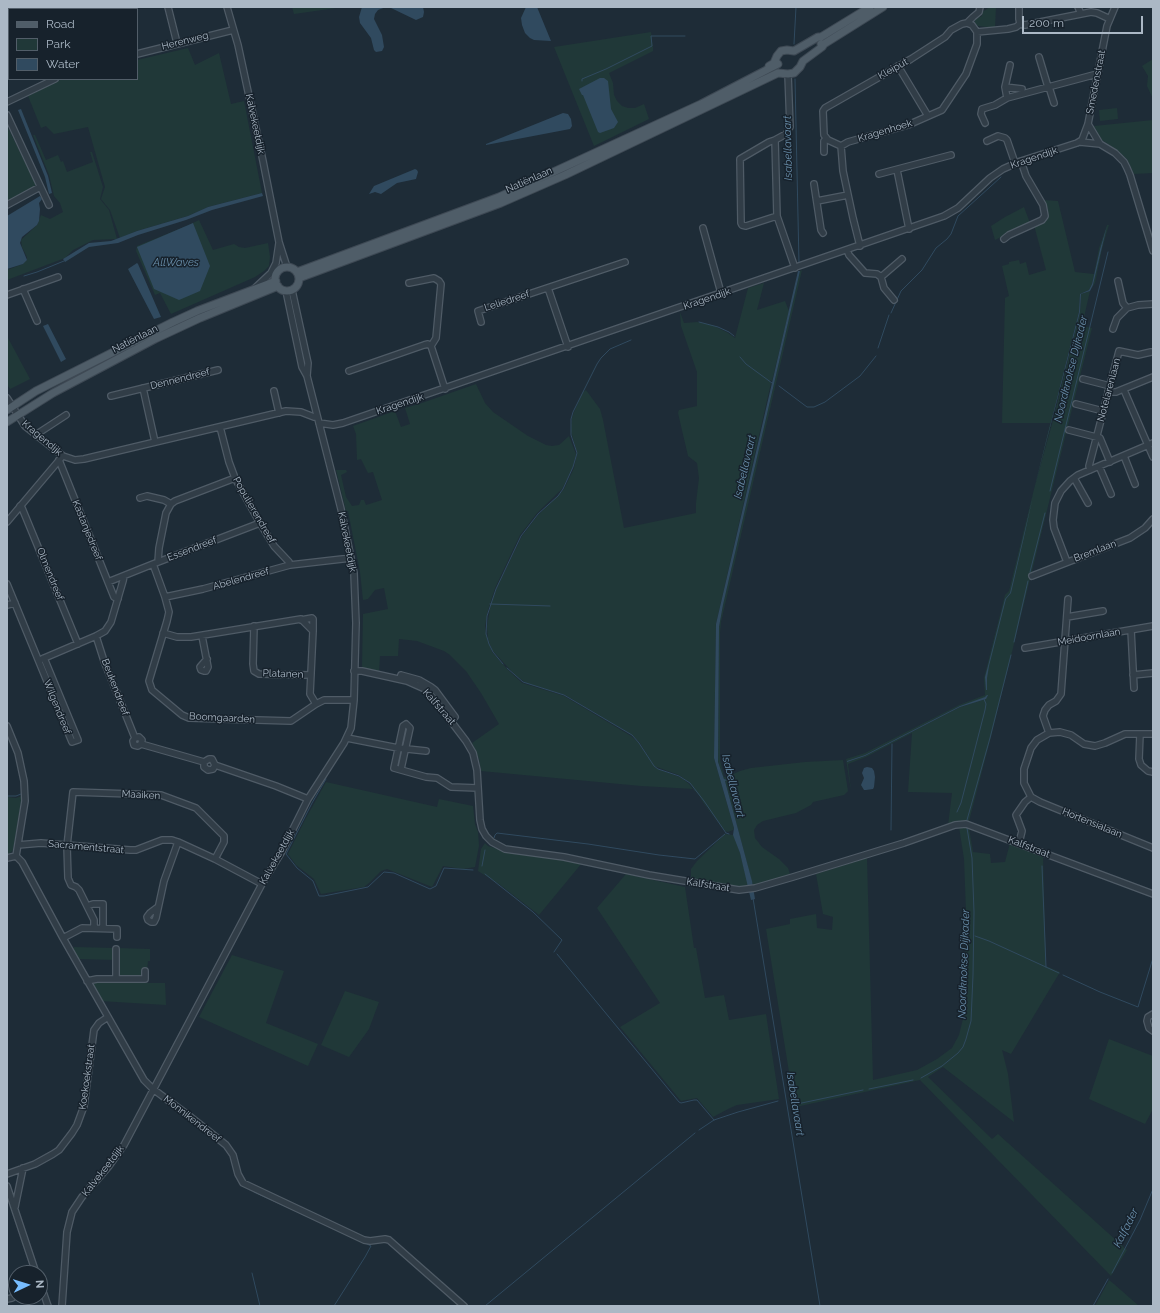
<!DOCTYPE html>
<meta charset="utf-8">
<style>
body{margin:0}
#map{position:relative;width:1160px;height:1313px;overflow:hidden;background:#1e2c37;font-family:Raleway,sans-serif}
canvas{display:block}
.frame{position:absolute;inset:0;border:8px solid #abb8c5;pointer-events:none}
.legend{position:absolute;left:8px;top:8px;width:130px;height:72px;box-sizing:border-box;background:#17222c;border:1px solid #525e69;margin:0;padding:5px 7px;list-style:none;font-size:12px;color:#abb8c5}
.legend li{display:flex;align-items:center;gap:8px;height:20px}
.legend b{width:20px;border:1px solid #525e69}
.north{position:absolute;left:8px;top:1265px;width:40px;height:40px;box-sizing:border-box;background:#17222c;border:1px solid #525e69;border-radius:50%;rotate:86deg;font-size:11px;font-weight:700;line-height:16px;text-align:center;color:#abb8c5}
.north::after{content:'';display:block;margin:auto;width:14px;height:18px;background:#77bcfe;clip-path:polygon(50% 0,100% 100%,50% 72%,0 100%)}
.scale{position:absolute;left:1022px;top:16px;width:121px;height:18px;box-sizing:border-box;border:2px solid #abb8c5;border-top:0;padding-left:5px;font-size:12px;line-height:14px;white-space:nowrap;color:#abb8c5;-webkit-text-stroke:3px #17222c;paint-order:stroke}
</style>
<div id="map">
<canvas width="1160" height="1313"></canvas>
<div class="frame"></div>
<ul class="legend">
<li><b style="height:5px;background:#4f5d68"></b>Road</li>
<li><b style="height:11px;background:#203838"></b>Park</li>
<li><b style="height:11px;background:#304a5f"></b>Water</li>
</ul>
<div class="north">N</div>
<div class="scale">200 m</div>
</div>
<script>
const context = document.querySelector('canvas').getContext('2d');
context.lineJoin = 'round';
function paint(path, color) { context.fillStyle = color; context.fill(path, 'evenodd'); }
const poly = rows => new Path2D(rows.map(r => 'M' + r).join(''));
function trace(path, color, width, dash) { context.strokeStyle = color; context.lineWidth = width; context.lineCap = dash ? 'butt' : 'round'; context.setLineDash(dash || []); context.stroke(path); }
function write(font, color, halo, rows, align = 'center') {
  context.font = font + ' Raleway,sans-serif'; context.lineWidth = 3; context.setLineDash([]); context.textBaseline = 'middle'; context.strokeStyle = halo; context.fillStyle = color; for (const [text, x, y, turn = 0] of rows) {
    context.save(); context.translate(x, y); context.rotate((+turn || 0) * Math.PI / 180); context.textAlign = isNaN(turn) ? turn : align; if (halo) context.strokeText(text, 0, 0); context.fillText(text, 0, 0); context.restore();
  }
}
const green = poly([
 [292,7,343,7,294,14],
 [990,7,996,7,995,28,978,26,975,23,975,19,982,16,982,12],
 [651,32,653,47,653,51,609,73,613,83,614,95,617,101,622,106,628,108,635,108,644,104,649,119,594,146,554,47],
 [188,48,195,65,219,53,231,104,244,101,262,193,208,207,188,216,137,231,120,238,110,210,101,199,105,187,88,127,54,134,46,126,41,128,28,96,62,79,137,79,137,60],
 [1153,59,1152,81,1153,99,1147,86,1148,76,1142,66],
 [1117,108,1118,119,1100,121,1099,110],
 [1153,120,1153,173,1134,174,1127,159,1117,150,1102,140,1094,126],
 [7,126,36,184,34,187,7,202],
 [33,135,35,135,46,160,58,155,61,162,63,161,67,172,93,162,90,152,92,152,103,187,100,199,109,210,117,239,93,240,73,250,64,215,73,250,65,258,7,280,7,270,23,264,27,260,27,257,22,247,21,240,37,225,41,215,50,219,63,212,60,203,54,196,49,175],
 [1043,200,1058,201,1075,272,1094,274,1099,248,1107,225,1109,225,1108,228,1102,249,1095,283,1090,291,1082,326,1092,328,991,737,969,821,961,821,948,825,952,793,908,792,912,733,866,757,848,764,851,791,846,759,865,753,959,705,985,695,984,678,1005,595,1009,591,1050,424,1051,424,1034,489,1052,424,1080,312,1081,294,1090,291,1093,285,1101,249,1107,226,1100,249,1092,284,1089,290,1080,294,1079,312,1051,423,1002,423,1005,298,1009,296,1002,266,1009,264,1009,262,1019,260,1020,264,1026,262,1029,275,1046,270,1034,225,1045,220,1048,216],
 [986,697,986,699,960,707,865,756,847,762,865,755,960,706],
 [1024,207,1030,223,995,240,991,226,1005,217],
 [199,220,213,250,234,244,239,247,245,248,268,243,270,257,269,266,264,271,255,277,171,314,160,293,155,295,136,251,137,246,189,225],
 [802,270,721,622,720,633,720,760,724,777,727,777,740,771,751,768,805,762,843,760,848,791,844,795,813,802,811,805,796,813,763,821,757,825,754,830,755,838,762,847,779,859,788,868,790,874,812,868,810,870,753,886,725,781,727,779,724,779,718,762,719,627,723,605,800,271],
 [764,283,757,310,785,301,789,311,772,381,770,380,770,382,771,383,716,624,714,758,734,828,733,830,728,832,725,831,690,783,679,775,654,766,640,743,632,735,565,695,526,683,515,675,492,650,488,639,487,626,491,603,496,589,522,536,538,515,558,496,564,489,574,468,577,453,571,431,572,418,574,412,583,392,586,390,600,409,603,420,624,528,696,513,696,503,699,478,697,463,688,456,678,413,679,410,697,406,697,372,681,326,680,312,684,323,697,322,712,325,728,333,735,338,748,288],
 [7,336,30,379,10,389,7,384],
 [476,384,485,403,493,412,528,436,546,445,552,446,559,445,569,436,576,454,573,467,562,489,537,513,527,526,520,535,495,588,488,610,485,626,486,634,492,652,508,670,522,683,564,696,631,736,639,743,654,766,658,769,682,778,689,784,703,801,722,830,694,789,641,786,481,771,479,759,472,743,499,724,481,693,466,671,450,655,444,651,417,641,399,639,398,656,380,656,379,673,363,669,362,666,363,614,388,609,384,588,375,590,368,599,363,600,360,572,348,511,346,511,336,470,346,470,347,472,341,475,346,497,352,506,359,505,361,500,364,500,366,505,382,500,373,472,368,473,361,459,357,460,356,434,353,426,395,411,401,427,410,424,405,408,419,404],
 [326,782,437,807,439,799,473,806,475,824,478,832,479,846,475,867,463,869,443,866,432,887,387,869,381,871,369,883,364,887,321,894,314,879,296,865,288,854,306,818],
 [22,796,13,850,7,856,7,797,16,798],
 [959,827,969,828,973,852,990,854,991,863,1005,862,1010,843,1043,856,1046,966,1060,972,1011,1054,1002,1050,1008,1074,1014,1122,943,1067,928,1077,992,1139,998,1134,1127,1250,1111,1276,920,1080,791,1108,789,1098,793,1097,766,929,790,924,790,919,816,914,817,928,832,930,833,917,823,914,816,874,867,858,873,1080,917,1070,937,1059,952,1048,959,1035,963,1019,965,975,966,912,964,859],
 [725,834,733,835,735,837,740,853,749,887,735,888,505,847,496,841,510,847,564,854,650,873,691,880,691,869,697,861],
 [485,843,488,846,508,852,548,857,582,863,539,915,499,884,478,871,481,849],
 [626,874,685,887,694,948,696,948,705,998,724,995,729,1020,766,1014,779,1099,737,1105,730,1108,713,1117,697,1098,681,1101,620,1027,660,1003,597,908],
 [74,947,115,948,115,960,78,959,73,949],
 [118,948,150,949,150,961,148,961,147,971,142,976,121,977,120,976,118,972],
 [232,955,284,971,266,1023,318,1044,308,1066,199,1017],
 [141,981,142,983,165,983,166,1005,100,1001,94,988,94,984,97,982],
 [345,991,379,1002,369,1029,349,1057,321,1045],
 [1109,1039,1153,1056,1153,1109,1145,1124,1089,1099],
 [1109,1280,1114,1284,1139,1306,1095,1306]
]);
const water = poly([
 [362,7,423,7,424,12,423,17,416,20,391,8,386,7,378,10,375,14,374,19,382,35,384,47,382,51,376,52,374,50,371,38,360,23,359,17],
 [526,7,537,7,551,41,534,40,530,38,525,33,522,25,521,18],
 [600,78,604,78,608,81,611,109,618,122,614,128,600,133,598,132,583,95,582,95,579,89],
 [21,109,48,176,52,193,49,194,45,177,18,110],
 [563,113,568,114,571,119,572,126,570,129,486,145,486,144],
 [415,169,417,170,418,172,416,179,397,183,381,194,375,192,369,194,374,186],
 [262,193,263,196,212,210,186,220,138,235,118,243,89,247,65,262,63,259,89,243,111,241,137,231,188,216,208,207],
 [40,196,42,199,39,203,40,209,39,221,37,225,22,237,20,243,27,260,23,264,7,269,7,216],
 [193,223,210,266,200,291,179,300,154,289,137,247],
 [1107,226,1093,285,1090,291,1081,294,1080,312,1034,489,1079,312,1080,294,1089,290,1092,284,1100,249],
 [137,263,138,264,161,317,154,319,128,269],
 [798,271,800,271,723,605,719,627,718,762,724,779,727,780,725,781,752,881,755,899,751,900,740,853,733,835,734,828,714,758,716,624],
 [48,324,66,359,61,362,43,326],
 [1033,496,1024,537,1011,593,1006,599,989,666,987,678,987,690,986,690,985,677,988,666,1005,599,1010,593],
 [987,695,988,695,986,699,960,707,865,756,847,762,847,761,865,755,960,706,985,697],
 [867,767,872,768,874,771,875,777,874,787,873,789,866,790,864,790,861,785,864,778,862,773,864,768]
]);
const stream = poly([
 [794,44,796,7],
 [795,79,799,263],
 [582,81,582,79,606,69,652,46,651,36,685,36],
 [24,276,37,272,64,261],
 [891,313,901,291,922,270,936,248,947,239,951,234,958,216,1001,177],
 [699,322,718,327,729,332,734,336],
 [878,348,889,315],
 [740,357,746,364,772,383],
 [779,386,807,407,814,407,825,402,860,376,876,356],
 [1050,491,1108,252],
 [1030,572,1045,513],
 [490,604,550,606],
 [1014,642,1028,581],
 [503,664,493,652,489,644,486,634,487,616,496,589,521,536,538,514,558,496,563,489,573,467,577,453,571,435,571,419,573,412,597,364,601,358,610,349,631,340],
 [507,668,523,682,564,695,632,735,639,743,654,766,658,769,679,776,690,783,704,801,726,833,729,834],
 [326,779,312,803,286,854,297,868,313,881,319,896,324,896,368,887,384,872,394,873,430,889,436,886,444,868,473,870],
 [7,796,16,796,21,794],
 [957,812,961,803,985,710,986,704,984,699],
 [967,820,990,738,1011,655],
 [891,830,892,744],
 [494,838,495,835,497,833,588,844,659,855,695,859,725,834],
 [482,866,485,850],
 [1042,866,1046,967],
 [485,874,533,912,562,940,554,952],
 [753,898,820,1306],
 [975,936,989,941,1059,973],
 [557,954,679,1102,681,1103,694,1100,697,1100,714,1120],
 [1063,975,1100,992,1138,1007,1153,958],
 [921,1078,942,1066,958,1053,963,1047,966,1039,971,1021,973,975,974,912,972,858,967,828],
 [869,1089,913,1080],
 [797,1104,863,1090],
 [699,1130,714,1120,738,1112,778,1101],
 [254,1192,304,1215],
 [252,1273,260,1306],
 [1112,1273,1140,1220,1153,1189],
 [334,1306,365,1257,371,1246,365,1243],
 [485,1306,695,1133],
 [1093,1306,1108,1279]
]);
const minor = poly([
 [59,7,59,9],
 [168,7,177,43],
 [227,7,238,45,263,161,279,242,287,267],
 [1019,7,1019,19,1020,24],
 [1078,7,1081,14],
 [967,23,972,25,977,32,1008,29,1016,27,1020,24,1025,25,1091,12,1097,13,1110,19],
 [137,54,233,30],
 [1039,57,1048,87],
 [898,66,928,116],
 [788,74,790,127,786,134,775,140,777,216,795,268],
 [1005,87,1022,89],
 [1049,87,1054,103],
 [1007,98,1005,87,1010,65],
 [7,102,55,79],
 [7,115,49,205],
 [985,123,981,114,982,109,995,105,1007,98,1097,74],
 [1088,124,1100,144,1115,153,1124,162,1127,168,1130,175,1153,251],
 [775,140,769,142,740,159,741,223,742,225,746,226,777,216],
 [987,141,998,136,1005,138,1007,140,1015,163],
 [1080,142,1100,144],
 [841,146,828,140,824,135,823,111,825,108,911,59,945,37,951,30,962,24,967,23,973,17,979,12,980,7],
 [841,146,848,142,908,125,942,110,966,74,977,44,977,32],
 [841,146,843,171,853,218,860,246],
 [824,152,824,141,826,139],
 [897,170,909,229],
 [879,174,951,155],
 [814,184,821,230,823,233],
 [817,201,848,195],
 [7,205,40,187],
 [703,228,721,293],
 [1004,239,1009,235,1042,220,1045,216,1043,205,1026,176,1021,161],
 [847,250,849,255,865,273,877,274,881,277,902,259],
 [881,277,884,288,894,300],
 [1118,281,1123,303,1127,308,1138,305,1153,304],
 [409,283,434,278,439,281,441,284,436,338,431,346,445,389],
 [255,288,271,273,276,263,279,243],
 [548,288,568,347],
 [23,289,37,321],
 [292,290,308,363,307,376],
 [7,295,58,277],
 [481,322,478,311,625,262],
 [1113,329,1117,318,1127,308],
 [349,371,424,345,428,344,431,346],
 [1083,379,1110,386],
 [143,388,155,442],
 [1124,390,1153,457],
 [274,391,279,413],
 [1108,392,1116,392,1153,377],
 [111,396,218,370],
 [7,398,25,426,63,456,75,460,84,459,286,411,301,412,314,417,317,417],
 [1076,404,1103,411],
 [319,423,333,425,343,423,944,216,958,208,990,178,1003,169,1021,161,1077,143,1082,140,1088,124,1107,26,1115,7],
 [220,427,229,462,235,478,260,523,274,546,289,562,290,565],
 [1069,430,1100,438,1110,462],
 [36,436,40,432,66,415],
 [1124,456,1135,484],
 [59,460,114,597,118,599],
 [1099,466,1111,494],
 [1090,470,1089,466,1119,351,1138,355,1151,352],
 [1074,478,1088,503],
 [140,498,147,496,164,500,171,504],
 [20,506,22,508,78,644],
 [7,522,61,458],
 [158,562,159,548,166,513,171,504,175,501,235,478],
 [1067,562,1054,528,1053,520,1055,503,1061,491,1070,481,1078,475,1153,443],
 [153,564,165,597,203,589,290,565,351,558],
 [1032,576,1130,538,1145,528,1153,519],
 [108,582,153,564,260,523],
 [7,584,72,742,78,740,44,658],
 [165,597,169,612,167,621,149,681,152,690,182,715,189,718,291,721,316,704,324,700,354,700],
 [7,605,15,603],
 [1067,617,1103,611],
 [301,620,312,618,313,619,313,631],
 [254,626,253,664,254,671,259,674,311,675],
 [1131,630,1134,688],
 [163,633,177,637,191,637,301,619,313,631,310,694,316,704],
 [96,636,104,661,135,738,133,741,134,745,138,746,141,744,142,740,139,737,135,738],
 [202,636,208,667,206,671,204,671,201,670,200,667,207,659],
 [1025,648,1153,626],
 [42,659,96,636,105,631,111,622,123,581,124,576],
 [354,671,362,671,407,681,425,689,431,695,466,741,473,753,477,770,480,820,482,829,486,836,492,842,505,849,564,857,649,875,739,890,755,888,793,877,904,843,955,825,966,824,1153,894],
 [1133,675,1153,673],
 [400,679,401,675,419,680,431,687,435,690,455,717,451,720],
 [7,726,18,753,24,781,25,801,16,856],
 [1049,733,1043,716,1045,710,1049,705,1056,701,1061,694,1068,599],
 [1140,734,1139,759,1141,765,1148,771,1153,772],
 [347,738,398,748,426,751],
 [141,744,204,762],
 [215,765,213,769,208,770,204,767,204,762,209,759,212,759,215,765,276,786,308,799],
 [401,769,410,728,406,724,403,726,394,768,426,777,437,778,451,787,478,788],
 [1031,797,1040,802,1153,848],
 [1019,843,1022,831,1016,815,1025,802,1031,797,1024,783,1024,769,1031,748,1037,740,1049,733,1060,732,1071,735,1084,744,1095,746,1105,743,1125,734,1153,734],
 [18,845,41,843,130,850,136,850,162,840,172,840,178,842,215,859,262,884],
 [16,856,22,862,63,938,144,1080,153,1089,188,1115,226,1145,233,1155,238,1174,243,1183,364,1240,370,1241,385,1239,389,1240,464,1306],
 [7,858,16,856],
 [87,906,93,904,103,904,103,928],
 [158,907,150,913,147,917,148,920,151,922,154,922,156,918,164,881,178,842],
 [94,928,94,920,79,890,76,887,71,885,68,878,67,846,73,792,161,795,196,808,224,836,224,842,215,859],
 [63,938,82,928,117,929,117,937],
 [116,979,116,949],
 [87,981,97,979,145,979,145,971],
 [1153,1014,1148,1017,1147,1021,1149,1028,1153,1031],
 [7,1174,35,1164,53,1154,59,1150,72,1133,77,1125,84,1106,94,1030,99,1023,108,1017],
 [7,1186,36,1273],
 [15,1207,23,1168],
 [40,1283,48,1306],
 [7,1299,12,1298],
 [62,1306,67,1232,72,1212,82,1197,109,1166,124,1145,262,884,281,853,308,799,344,743,351,728,354,700,356,623,354,573,341,509,307,376,302,367,286,291]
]);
const major = poly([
 [821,44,824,44,883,7],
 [769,66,774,63,777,56,781,51,787,50,794,51,818,37,821,37,870,7],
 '275 279a12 12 0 1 1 24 0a12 12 0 1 1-24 0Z',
 [297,272,499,197,701,104,778,64],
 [299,278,501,203,565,175,778,73,788,74,794,73,800,67,803,61,822,47,824,44],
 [7,410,36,391,173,322,197,311,276,281],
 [7,422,53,393,155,339,200,318,278,286]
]);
const streetNames = [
 ["Herenweg",185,41,-14],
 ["Kleiput",893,69,-29],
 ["Smedenstraat",1096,82,-79],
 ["Kalvekeetdijk",255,124,78],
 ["Kragenhoek",885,131,-17],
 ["Kragendijk",1034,158,-19],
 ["Natiënlaan",529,180,-24],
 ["Kragendijk",707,299,-19],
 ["Leliedreef",507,301,-18],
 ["Natiënlaan",135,339,-27],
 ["Dennendreef",180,379,-14],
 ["Notelarenlaan",1109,390,-75],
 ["Kragendijk",400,404,-18],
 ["Kragendijk",42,438,40],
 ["Populierendreef",254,510,60],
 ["Kastanjedreef",87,530,68],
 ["Kalvekeetdijk",347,542,79],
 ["Essendreef",192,549,-21],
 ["Bremlaan",1095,551,-21],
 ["Olmendreef",50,574,68],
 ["Abelendreef",241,579,-16],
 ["Meidoornlaan",1089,637,-10],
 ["Platanen",283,674,2],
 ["Beukendreef",115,687,69],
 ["Wilgendreef",57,707,68],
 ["Kalfstraat",439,707,49],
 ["Boomgaarden",222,718,3],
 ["Maaiken",141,795,3],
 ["Hortensialaan",1092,823,22],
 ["Sacramentstraat",86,847,5],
 ["Kalfstraat",1029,847,21],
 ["Kalvekeetdijk",277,857,-61],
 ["Kalfstraat",708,885,9],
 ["Koekoekstraat",87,1077,-82],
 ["Monnikendreef",192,1119,38],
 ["Kalvekeetdijk",103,1171,-52]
];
const waterNames = [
 ["Isabellavaart",788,148,-91],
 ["AllWaves",176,263],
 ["Noordknokse Dijkader",1071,369,-76],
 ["Isabellavaart",745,467,-77],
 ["Isabellavaart",733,786,76],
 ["Noordknokse Dijkader",964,964,-88],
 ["Isabellavaart",795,1104,81],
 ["Kalfader",1126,1228,-63]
];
paint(green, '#203838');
paint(water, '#304a5f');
trace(stream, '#304a5f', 1);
trace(minor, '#4f5b66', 8);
trace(major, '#3e4954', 9);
trace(minor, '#313d47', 5.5);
trace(major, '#4f5d68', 7);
write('10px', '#abb8c5', '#17222c', streetNames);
write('italic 11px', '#698eaa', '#17222c', waterNames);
</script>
